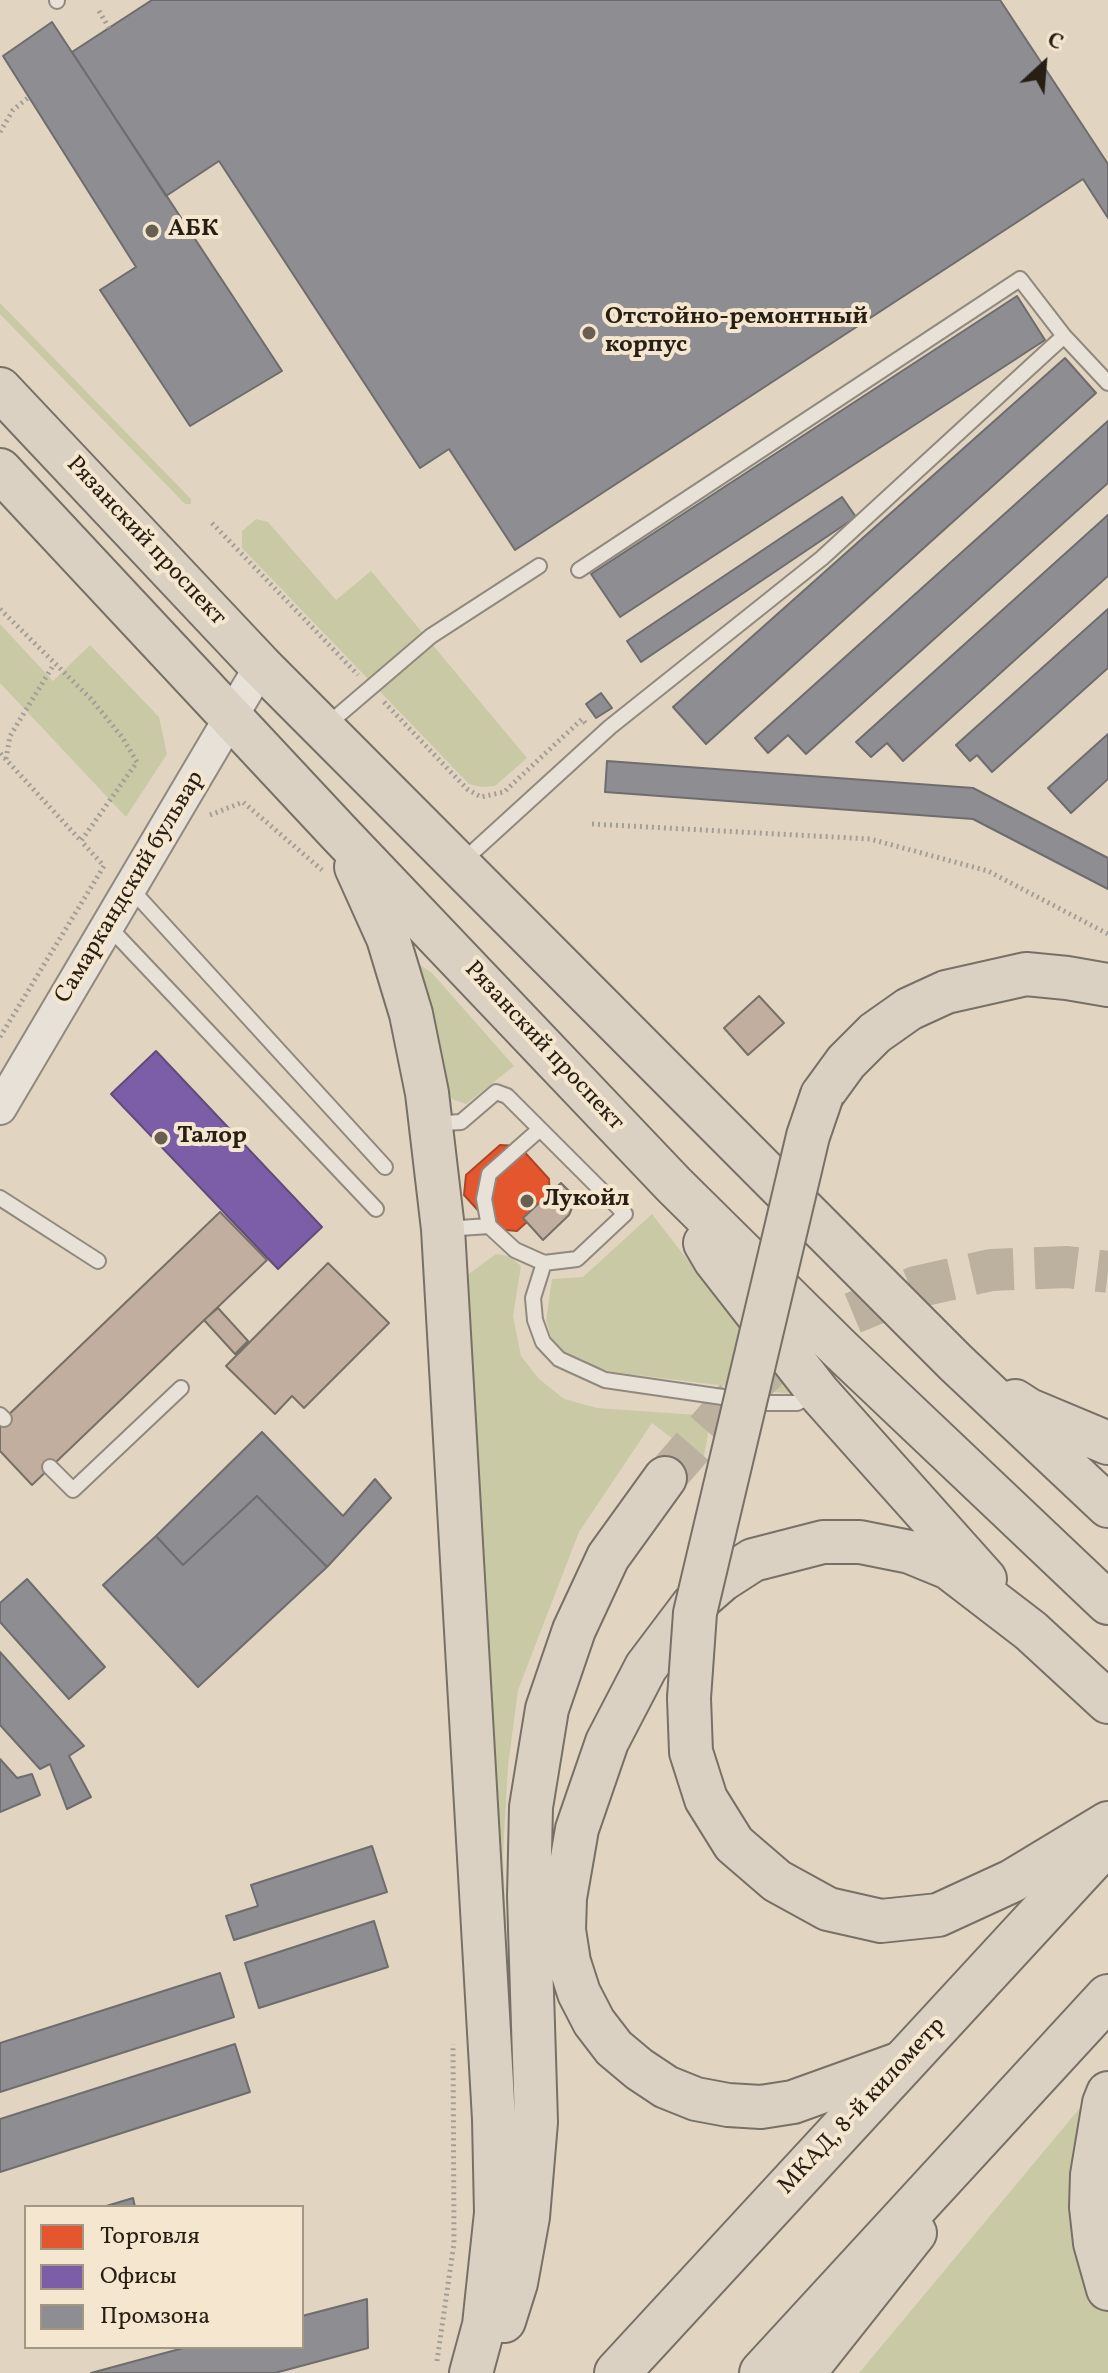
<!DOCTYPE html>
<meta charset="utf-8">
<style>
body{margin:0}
#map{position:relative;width:1108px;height:2373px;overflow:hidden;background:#e1d5c2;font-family:Vollkorn,serif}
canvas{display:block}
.legend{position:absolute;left:24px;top:2205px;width:280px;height:144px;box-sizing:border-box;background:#f4e6cf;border:2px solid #a29684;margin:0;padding:10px 14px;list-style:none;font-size:24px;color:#271f14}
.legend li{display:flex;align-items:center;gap:16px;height:40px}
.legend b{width:40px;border:2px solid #a29684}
.north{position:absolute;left:1004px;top:24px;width:80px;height:80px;-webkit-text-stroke:6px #f4e6cf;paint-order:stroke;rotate:26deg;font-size:22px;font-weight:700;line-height:32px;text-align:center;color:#271f14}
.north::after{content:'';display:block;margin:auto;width:28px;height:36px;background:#271f14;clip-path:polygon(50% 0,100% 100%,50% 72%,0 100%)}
</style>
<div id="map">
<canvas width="1108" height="2373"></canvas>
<ul class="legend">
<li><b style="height:22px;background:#e4572e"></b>Торговля</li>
<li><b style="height:22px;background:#7b5ea7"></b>Офисы</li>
<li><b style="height:22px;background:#8d8d92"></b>Промзона</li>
</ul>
<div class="north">С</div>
</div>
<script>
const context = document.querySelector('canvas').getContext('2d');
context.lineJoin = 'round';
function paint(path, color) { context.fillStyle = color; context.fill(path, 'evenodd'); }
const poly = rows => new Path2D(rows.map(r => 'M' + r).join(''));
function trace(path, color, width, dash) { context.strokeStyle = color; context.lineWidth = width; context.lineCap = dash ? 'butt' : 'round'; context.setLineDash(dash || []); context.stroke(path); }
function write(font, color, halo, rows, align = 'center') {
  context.font = font + ' Vollkorn,serif'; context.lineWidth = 8; context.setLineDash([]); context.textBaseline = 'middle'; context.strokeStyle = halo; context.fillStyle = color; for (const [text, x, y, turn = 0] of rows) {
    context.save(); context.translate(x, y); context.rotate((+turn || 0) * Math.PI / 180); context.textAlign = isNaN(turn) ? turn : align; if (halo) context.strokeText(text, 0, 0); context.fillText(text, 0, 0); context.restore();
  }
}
const green = poly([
 [0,303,191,499,191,504,185,504,0,314],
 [256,519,268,522,336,600,371,571,527,758,495,786,482,787,469,784,242,548,242,531],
 [0,624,53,681,90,645,159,717,167,754,126,817,0,683],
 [417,963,432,973,514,1066,466,1104,452,1099,443,1084,435,1025],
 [652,1214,791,1394,612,1372,570,1358,553,1344,546,1320,552,1279,583,1277],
 [496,1254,509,1256,521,1266,513,1316,521,1356,539,1379,564,1399,597,1408,711,1416,703,1462,652,1423,579,1532,518,1690,508,1766,503,1855,509,1994,520,2098,508,2238,466,1276],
 [1094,2091,1098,2293,1108,2310,1108,2373,859,2373]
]);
const shops = poly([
 [500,1145,519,1146,549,1179,550,1201,517,1231,495,1229,464,1195,466,1175,500,1145]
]);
const offices = poly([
 [156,1051,322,1227,278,1269,111,1094,156,1051]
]);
const industry = poly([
 [152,0,1000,0,1108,164,1108,218,1083,179,515,550,449,449,420,468,219,161,166,196,72,52,152,0],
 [52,22,282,371,190,426,100,290,136,267,3,56,52,22],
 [1017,296,1045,340,620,617,591,574,1017,296],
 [1065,358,1096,393,706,744,673,707,1065,358],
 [1108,421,1108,483,806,754,788,735,768,753,755,738,1108,421],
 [842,497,856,517,641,662,627,641,842,497],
 [1108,515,1108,576,903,761,887,743,871,757,856,742,1108,515],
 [1108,609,1108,668,992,772,977,755,970,761,956,745,1108,609],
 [601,693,612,708,596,718,586,704,601,693],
 [1108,734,1108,779,1071,813,1048,788,1108,734],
 [607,761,973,788,1108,858,1108,889,973,819,605,792,607,761],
 [262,1432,343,1516,375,1479,391,1498,327,1567,257,1496,183,1565,156,1536,262,1432],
 [257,1496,327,1567,198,1687,103,1585,156,1536,183,1565,257,1496],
 [27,1579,105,1667,69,1699,0,1622,0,1603,27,1579],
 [0,1652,84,1746,69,1756,91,1797,67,1809,50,1764,40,1769,0,1725,0,1652],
 [0,1759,17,1778,32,1774,40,1795,0,1812,0,1759],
 [372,1846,387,1892,234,1940,226,1916,258,1906,251,1885,372,1846],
 [374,1921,388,1967,259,2008,245,1963,374,1921],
 [220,1973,234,2017,0,2092,0,2043,220,1973],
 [235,2044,250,2092,0,2172,0,2119,235,2044],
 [133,2198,135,2207,103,2207,133,2198],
 [367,2299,368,2348,275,2373,91,2373,187,2347,302,2347,302,2316,367,2299]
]);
const building = poly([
 [759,996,784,1023,748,1055,724,1028,759,996],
 [561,1183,570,1192,572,1208,569,1215,543,1240,523,1218,561,1183],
 [220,1212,267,1260,32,1485,0,1451,0,1423,220,1212],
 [328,1263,389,1323,304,1408,292,1396,275,1414,226,1366,328,1263],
 [218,1308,248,1341,235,1354,204,1320,218,1308]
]);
const primaryTunnel = poly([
 [665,1478,725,1409,781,1357,846,1316,916,1287,991,1270,1067,1267,1108,1272]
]);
const path = poly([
 [99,11,109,28],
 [0,132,13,110,29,97],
 [212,523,358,675],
 [0,609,91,699,122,737,137,762,81,841,0,753],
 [384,702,467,789,481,797,504,792,582,719,587,725],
 [6,759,10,736,54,664],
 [210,815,243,802,322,870],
 [592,824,870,839,988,871,1108,934],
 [0,1037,104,866,81,841],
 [437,2361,454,2243,453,2044]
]);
const service = poly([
 [57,0,57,1],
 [579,570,1020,279,1064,336],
 [327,725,431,636,539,566],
 [463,861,610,727,822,558,1064,336,1108,383],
 [131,889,385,1167],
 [109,927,376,1209],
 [434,1118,445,1123,461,1122,496,1092,507,1096,540,1129,489,1174,484,1199,489,1226,515,1250,544,1263,577,1259,625,1214,540,1129],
 [0,1198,98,1261],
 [445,1229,489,1226],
 [544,1263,533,1298,535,1320,543,1342,559,1359,605,1380,764,1403,797,1403,816,1393],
 [0,1415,4,1419],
 [50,1467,73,1490,181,1388]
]);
const tertiary = poly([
 [0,1108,261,666]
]);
const primary = poly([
 [0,389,261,666,956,1363,1108,1506],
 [0,470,340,834,674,1185,840,1349,1108,1603],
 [356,867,388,938,411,1014,427,1093,443,1229,494,2119,496,2213,484,2325,471,2373],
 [822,1095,846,1062,875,1033,909,1009,946,992,1026,974,1067,978,1108,985],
 [705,1243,715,1260,818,1392,985,1579],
 [1015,1401,1029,1410,1108,1443],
 [689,1698,691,1752,706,1799,734,1844,777,1881,828,1909,881,1921,938,1915,1012,1881,1108,1823],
 [904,2062,793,2102,761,2107,728,2105,696,2099,666,2087,639,2069,614,2048,594,2022,579,1993,569,1962,564,1930,565,1898,577,1829,607,1742,646,1667,692,1606,722,1580,753,1560,823,1542,860,1542,910,1552,949,1568,1031,1631,1108,1702],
 [1108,2093,1104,2103,1092,2175,1091,2207,1095,2243,1108,2289],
 [504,2321,516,2283,528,2217,536,2122,529,1896,531,1807,547,1709,574,1630,608,1557,665,1478],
 [804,2373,915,2233]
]);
const trunk = poly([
 [617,2373,1108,1841],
 [762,2373,1108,1997]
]);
const primaryBridge = poly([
 [689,1698,695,1613,808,1136,822,1095]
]);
const markers = [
 [152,231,8,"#685f51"],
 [589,333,8,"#685f51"],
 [161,1138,8,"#685f51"],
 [527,1201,8,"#685f51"]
];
const poiNames = [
 ["АБК",168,231],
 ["Отстойно-ремонтный",605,319],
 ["корпус",605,347],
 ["Талор",177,1138],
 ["Лукойл",543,1201]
];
const streetNames = [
 ["Рязанский проспект",145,542,47],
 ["Самаркандский бульвар",131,888,-59],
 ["Рязанский проспект",543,1047,47],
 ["МКАД, 8-й километр",863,2107,-47]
];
paint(green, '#c9c9a6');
paint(shops, '#e4572e');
trace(shops, '#ab4626', 2);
paint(offices, '#7b5ea7');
trace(offices, '#624b7b', 2);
paint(industry, '#8d8d92');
trace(industry, '#6e6c6c', 2);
paint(building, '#c1ae9f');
trace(building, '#777066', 2);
trace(primaryTunnel, '#bcb19f', 42, [42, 21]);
trace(service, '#91897d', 18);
trace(tertiary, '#91897d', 36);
trace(primary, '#777066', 46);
trace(trunk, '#777066', 48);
trace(path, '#a39e96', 5, [2, 4]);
trace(service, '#e7e1d7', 14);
trace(tertiary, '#e7e1d7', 32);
trace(primary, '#dbd1c2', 42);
trace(trunk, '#dbd1c2', 44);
trace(primaryBridge, '#777066', 46, []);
trace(primaryBridge, '#dbd1c2', 42);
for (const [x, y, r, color] of markers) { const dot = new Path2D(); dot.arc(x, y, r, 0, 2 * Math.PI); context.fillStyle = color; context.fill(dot); trace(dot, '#f4e6cf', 3); }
write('bold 24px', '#271f14', '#f4e6cf', poiNames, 'left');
write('24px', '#271f14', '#f4e6cf', streetNames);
</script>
